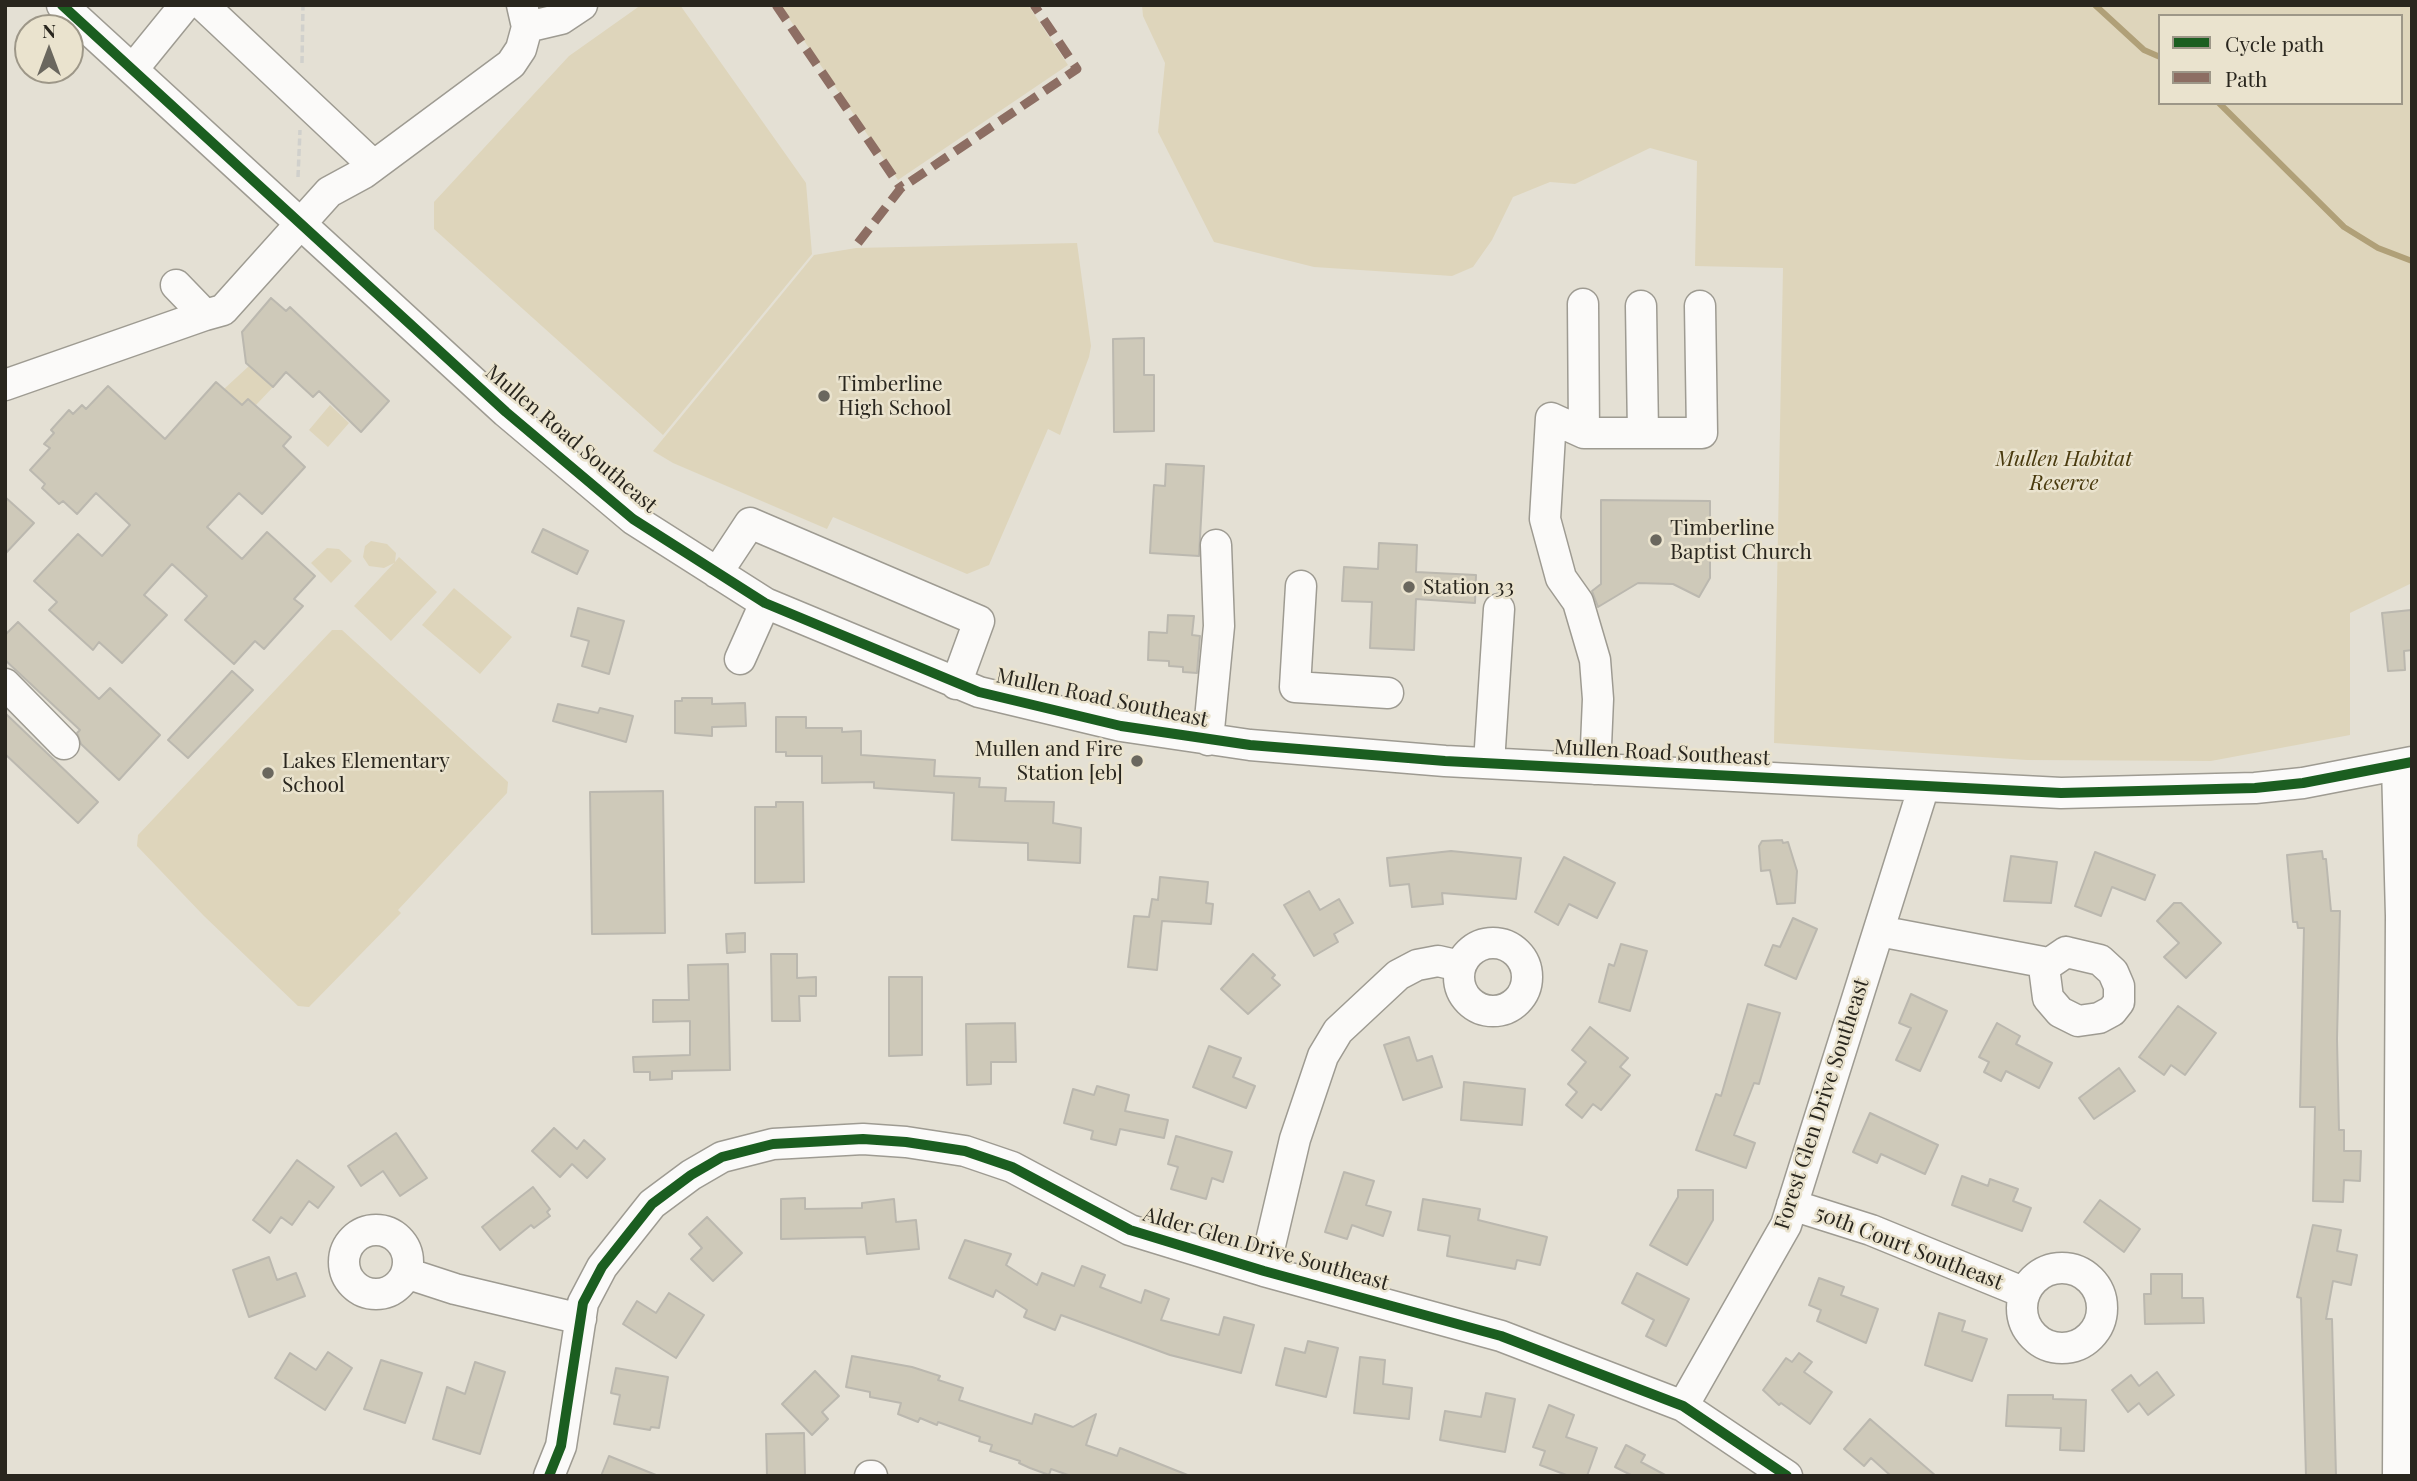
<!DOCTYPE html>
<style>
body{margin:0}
#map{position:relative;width:2417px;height:1481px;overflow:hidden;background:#e4e0d4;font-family:"Playfair Display",serif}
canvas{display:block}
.frame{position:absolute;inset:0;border:7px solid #29261e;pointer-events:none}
.legend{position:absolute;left:2158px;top:14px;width:245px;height:91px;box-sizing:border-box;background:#eae3ce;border:2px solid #9d9788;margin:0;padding:9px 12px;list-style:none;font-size:21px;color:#29261e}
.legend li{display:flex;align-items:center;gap:14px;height:35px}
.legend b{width:35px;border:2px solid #9d9788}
.north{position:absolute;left:14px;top:14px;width:70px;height:70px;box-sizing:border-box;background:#eae3ce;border:2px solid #9d9788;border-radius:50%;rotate:0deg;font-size:19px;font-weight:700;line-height:28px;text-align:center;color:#29261e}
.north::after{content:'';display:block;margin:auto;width:24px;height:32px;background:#6a675e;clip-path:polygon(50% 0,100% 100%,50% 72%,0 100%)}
</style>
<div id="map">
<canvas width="2417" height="1481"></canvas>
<div class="frame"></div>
<ul class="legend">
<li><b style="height:9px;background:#1b5e20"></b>Cycle path</li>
<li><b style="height:9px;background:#8d6e63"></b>Path</li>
</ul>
<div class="north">N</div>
</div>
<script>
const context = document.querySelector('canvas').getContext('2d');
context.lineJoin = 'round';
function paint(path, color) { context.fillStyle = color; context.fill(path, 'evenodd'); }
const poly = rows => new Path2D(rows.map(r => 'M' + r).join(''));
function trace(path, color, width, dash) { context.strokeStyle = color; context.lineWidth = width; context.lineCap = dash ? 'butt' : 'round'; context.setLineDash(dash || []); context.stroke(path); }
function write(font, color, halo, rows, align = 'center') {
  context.font = font + ' "Playfair Display",serif'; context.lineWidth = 5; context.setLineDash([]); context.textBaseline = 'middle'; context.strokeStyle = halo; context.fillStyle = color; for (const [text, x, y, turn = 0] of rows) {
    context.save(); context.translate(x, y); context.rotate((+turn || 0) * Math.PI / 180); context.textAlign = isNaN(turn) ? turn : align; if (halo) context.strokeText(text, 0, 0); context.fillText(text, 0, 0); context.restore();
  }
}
const green = poly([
 [641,5,680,5,806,183,812,254,663,435,434,229,434,202,569,56],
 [780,5,1028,5,1068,65,898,180],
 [1142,5,2412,5,2412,583,2350,613,2350,735,2211,761,2027,760,1774,743,1783,268,1695,266,1697,161,1650,148,1575,184,1550,182,1513,197,1492,240,1473,267,1452,276,1314,267,1214,242,1158,132,1165,63,1143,16],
 [2160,16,2401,16,2401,103,2160,103],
 [1077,243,1091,346,1089,357,1060,435,1048,429,989,565,967,574,833,517,827,529,673,463,653,451,814,255,856,248],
 [249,366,273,387,256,405,248,399,242,405,224,389],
 [330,405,349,423,328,447,309,430],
 [371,541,387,544,396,553,395,562,399,557,437,592,391,641,354,606,394,563,384,568,369,566,363,557,365,546],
 [327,548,339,549,352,561,331,583,311,563],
 [454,588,512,637,480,674,422,625],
 [332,630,342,630,508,782,507,793,398,910,401,913,309,1007,298,1006,204,916,137,846,138,835]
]);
const stream = poly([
 [2095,5,2144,50,2160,57],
 [2219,103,2344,227,2378,248,2412,261]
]);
const building = poly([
 [271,298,286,311,290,307,389,401,361,432,319,391,313,397,286,372,273,387,246,363,242,332,271,298],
 [1144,338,1144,375,1154,375,1154,431,1114,432,1113,339,1144,338],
 [216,382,242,405,248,399,291,437,283,446,305,467,262,514,239,493,207,527,242,559,267,532,315,576,294,599,303,606,264,649,255,641,234,664,185,620,207,596,172,564,144,595,167,615,122,663,99,642,93,650,49,610,57,602,34,581,78,534,102,556,130,525,96,493,77,514,63,501,59,504,42,488,45,484,30,470,50,448,44,444,54,433,51,430,69,410,73,414,82,405,86,409,108,386,165,439,216,382],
 [1166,464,1204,466,1199,556,1150,553,1154,485,1165,486,1166,464],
 [5,497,34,523,5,554,5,497],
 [1601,500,1710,501,1710,578,1699,597,1673,584,1638,583,1598,607,1592,591,1601,584,1601,500],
 [543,529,588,551,577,574,532,552,543,529],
 [1379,543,1417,545,1416,572,1476,575,1475,603,1416,599,1414,650,1370,648,1372,602,1342,601,1344,567,1378,569,1379,543],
 [578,608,624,621,609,674,582,666,589,641,571,636,578,608],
 [2411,610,2412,650,2404,651,2405,670,2388,671,2382,613,2411,610],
 [1168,615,1194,616,1192,635,1200,636,1197,673,1183,672,1183,667,1169,666,1169,661,1148,660,1149,632,1167,633,1168,615],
 [18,622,99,699,110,688,160,735,119,780,81,744,77,733,80,730,5,660,5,635,18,622],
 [232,671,253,690,188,758,168,740,232,671],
 [682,698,712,698,712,704,745,703,746,726,712,727,712,736,675,733,675,701,682,701,682,698],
 [558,704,598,713,600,708,633,716,626,742,553,721,558,704],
 [5,713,98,802,78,823,5,754,5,713],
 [776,717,806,717,806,728,842,728,842,732,861,731,861,755,935,760,934,776,980,778,979,787,1006,788,1005,801,1054,802,1053,823,1081,828,1080,863,1028,860,1028,843,952,840,954,793,874,788,874,782,822,783,822,756,786,756,786,752,776,752,776,717],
 [663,791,665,933,592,934,590,792,663,791],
 [776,802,803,802,804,882,755,883,755,807,776,807,776,802],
 [1782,840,1783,843,1788,842,1797,871,1795,903,1777,904,1770,870,1761,871,1759,846,1762,841,1782,840],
 [1451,851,1521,858,1516,899,1442,893,1443,904,1412,907,1409,884,1390,886,1387,858,1451,851],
 [2322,851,2323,859,2326,859,2331,911,2340,911,2337,1039,2339,1130,2344,1130,2344,1151,2361,1151,2360,1181,2344,1180,2343,1202,2313,1201,2315,1107,2300,1107,2304,928,2298,928,2297,922,2293,922,2287,855,2322,851],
 [2095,852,2155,875,2145,900,2112,887,2101,916,2075,906,2095,852],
 [2011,856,2057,862,2051,903,2004,901,2011,856],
 [1564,857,1615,883,1597,918,1569,904,1558,925,1535,912,1564,857],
 [1160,877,1208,882,1206,903,1213,904,1211,924,1162,921,1157,970,1128,967,1134,916,1149,917,1152,899,1158,900,1160,877],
 [1309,891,1320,910,1339,899,1353,923,1334,934,1338,942,1314,956,1284,905,1309,891],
 [2174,903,2181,903,2221,943,2186,978,2164,957,2179,943,2157,921,2174,903],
 [1793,918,1817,929,1796,979,1765,965,1773,945,1780,947,1793,918],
 [745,933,745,952,727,953,726,934,745,933],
 [1621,944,1647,951,1630,1011,1599,1002,1609,964,1614,966,1621,944],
 [771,954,797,954,797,978,816,977,816,996,799,996,800,1021,772,1021,771,954],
 [1253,954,1275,975,1272,978,1280,985,1248,1014,1221,989,1253,954],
 [728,964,730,1070,672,1071,672,1079,650,1080,650,1072,634,1072,633,1057,690,1055,690,1021,653,1022,653,1000,689,1000,688,965,728,964],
 [889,977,922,977,922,1055,889,1056,889,977],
 [1911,994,1947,1011,1920,1071,1896,1060,1911,1028,1899,1023,1911,994],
 [1748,1004,1780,1013,1759,1084,1754,1083,1734,1135,1755,1143,1746,1168,1696,1150,1716,1094,1721,1096,1748,1004],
 [2178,1006,2216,1033,2185,1075,2171,1065,2164,1075,2139,1057,2178,1006],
 [1015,1023,1016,1062,991,1062,991,1084,967,1085,966,1024,1015,1023],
 [1997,1023,2020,1036,2016,1044,2052,1063,2039,1088,2006,1071,2001,1081,1984,1072,1989,1062,1979,1057,1997,1023],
 [1590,1027,1628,1058,1620,1067,1630,1075,1601,1110,1593,1104,1582,1118,1566,1105,1577,1092,1568,1084,1586,1062,1572,1050,1590,1027],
 [1409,1037,1417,1061,1432,1056,1442,1087,1403,1100,1384,1045,1409,1037],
 [1209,1046,1241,1058,1233,1077,1255,1086,1246,1108,1193,1087,1209,1046],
 [2119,1068,2135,1091,2094,1119,2079,1098,2119,1068],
 [1464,1082,1525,1089,1522,1125,1461,1120,1464,1082],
 [1097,1086,1129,1095,1125,1111,1168,1120,1164,1138,1120,1129,1116,1145,1091,1139,1093,1131,1064,1123,1073,1089,1094,1095,1097,1086],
 [1870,1113,1938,1145,1925,1174,1881,1154,1877,1163,1853,1152,1870,1113],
 [554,1128,577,1149,584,1140,605,1159,587,1178,572,1164,560,1177,532,1151,554,1128],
 [396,1133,427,1178,400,1196,383,1171,361,1186,348,1166,396,1133],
 [1176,1136,1232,1152,1223,1182,1212,1178,1206,1199,1171,1189,1178,1167,1168,1164,1176,1136],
 [297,1160,334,1187,318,1208,309,1201,292,1225,281,1217,270,1233,253,1220,297,1160],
 [1344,1172,1374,1181,1366,1205,1391,1212,1383,1236,1352,1225,1347,1239,1325,1232,1344,1172],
 [1962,1176,1988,1186,1990,1179,2018,1189,2013,1201,2031,1208,2022,1231,1952,1205,1962,1176],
 [533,1187,550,1209,547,1212,550,1216,534,1228,531,1225,500,1250,482,1227,533,1187],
 [1678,1190,1713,1190,1713,1220,1687,1265,1650,1245,1678,1197,1678,1190],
 [805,1198,805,1209,862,1208,862,1203,894,1199,896,1222,916,1220,919,1249,867,1254,865,1237,781,1239,781,1199,805,1198],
 [1423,1199,1480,1209,1478,1220,1547,1237,1540,1265,1517,1260,1515,1269,1447,1256,1450,1236,1418,1230,1423,1199],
 [2100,1200,2140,1229,2124,1252,2084,1222,2100,1200],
 [707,1217,742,1253,713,1281,691,1259,702,1248,689,1234,707,1217],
 [2313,1225,2341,1230,2337,1251,2357,1255,2351,1285,2333,1281,2326,1319,2332,1319,2336,1476,2306,1476,2301,1298,2297,1297,2313,1225],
 [965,1240,1011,1254,1006,1265,1037,1285,1042,1273,1074,1286,1082,1266,1105,1275,1100,1287,1141,1303,1145,1290,1169,1299,1161,1320,1219,1335,1224,1317,1254,1325,1241,1373,1170,1355,1061,1315,1055,1330,1024,1317,1027,1310,996,1290,993,1297,949,1278,965,1240],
 [269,1257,277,1280,296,1273,305,1296,249,1317,233,1270,269,1257],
 [1637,1273,1689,1299,1666,1346,1646,1336,1654,1320,1622,1303,1637,1273],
 [2151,1274,2182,1274,2182,1298,2203,1298,2204,1323,2145,1324,2144,1294,2151,1294,2151,1274],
 [1819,1278,1844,1287,1841,1295,1878,1309,1866,1343,1817,1321,1821,1310,1809,1305,1819,1278],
 [669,1293,704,1315,676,1358,623,1324,637,1301,656,1313,669,1293],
 [1939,1313,1965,1321,1962,1331,1987,1339,1972,1381,1925,1365,1939,1313],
 [1308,1341,1338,1348,1326,1397,1276,1385,1285,1348,1305,1353,1308,1341],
 [328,1352,352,1368,325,1410,275,1378,290,1353,316,1370,328,1352],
 [1799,1353,1812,1362,1804,1372,1832,1392,1810,1424,1781,1403,1779,1405,1763,1390,1786,1358,1792,1362,1799,1353],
 [852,1356,912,1367,940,1376,938,1380,963,1388,959,1400,1032,1424,1035,1414,1073,1427,1096,1414,1086,1445,1117,1456,1120,1448,1190,1476,1071,1476,1051,1469,1049,1475,1030,1468,1019,1463,1020,1461,990,1451,992,1445,979,1441,980,1437,938,1422,937,1425,920,1418,918,1422,898,1414,901,1403,870,1397,870,1392,846,1387,852,1356],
 [1360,1357,1385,1360,1383,1384,1412,1388,1409,1419,1354,1413,1360,1357],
 [381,1360,422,1373,405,1423,364,1409,381,1360],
 [475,1362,505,1372,480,1454,433,1439,447,1387,465,1394,475,1362],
 [616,1368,668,1377,659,1428,651,1427,650,1430,614,1424,620,1395,611,1393,616,1368],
 [815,1371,839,1396,822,1412,828,1419,812,1435,782,1404,815,1371],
 [2157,1372,2174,1395,2148,1415,2139,1403,2128,1412,2112,1390,2131,1375,2139,1386,2157,1372],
 [1486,1393,1515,1399,1505,1452,1440,1440,1445,1411,1481,1417,1486,1393],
 [2008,1395,2053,1395,2053,1399,2086,1400,2084,1451,2060,1450,2061,1428,2006,1426,2008,1395],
 [1549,1405,1574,1415,1566,1437,1597,1448,1587,1476,1569,1476,1540,1465,1545,1451,1533,1447,1549,1405],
 [1870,1419,1936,1476,1891,1476,1871,1458,1864,1466,1844,1449,1870,1419],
 [804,1433,805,1476,767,1476,766,1434,804,1433],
 [1626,1445,1645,1455,1641,1462,1667,1476,1633,1476,1615,1467,1626,1445],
 [609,1456,656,1475,656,1476,601,1476,609,1456]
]);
const path = poly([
 [302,63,303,5],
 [298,177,300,130]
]);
const minor = poly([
 [62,5,506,412,633,519,765,603,979,692,1121,726,1250,745,1445,761,2061,793,2255,788,2303,783,2412,762],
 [203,5,373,165],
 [527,27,561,19,582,5],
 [133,69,185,5],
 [176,285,205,315,223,310,329,192,364,173,511,64,521,49,527,27,522,5],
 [1583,304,1584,433],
 [1641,306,1643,433],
 [5,385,205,315],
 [717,573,750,523,979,621,956,684],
 [1301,586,1295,687,1388,693],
 [740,659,765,603],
 [5,684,64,744],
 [1208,740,1219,626,1216,545],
 [1489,763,1499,609],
 [2397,765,2401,916,2398,1476],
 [1595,769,1598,699,1595,660,1578,602,1561,578,1545,519,1551,418,1584,433,1702,433,1700,306],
 [1879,931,2048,963],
 '1459 977a34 34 0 1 1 68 0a34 34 0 1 1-68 0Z',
 [2066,952,2100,960,2113,972,2119,986,2119,1002,2112,1011,2099,1018,2078,1021,2060,1012,2048,998,2044,967,2066,952],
 [1792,1205,1871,1230,2025,1293],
 '344 1262a32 32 0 1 1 64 0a32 32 0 1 1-64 0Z',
 '2022 1308a40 40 0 1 1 80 0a40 40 0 1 1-80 0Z',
 [1264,1271,1295,1139,1323,1056,1338,1031,1398,975,1417,965,1438,961,1460,966],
 [406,1273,455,1289,581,1319],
 [1683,1406,1786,1225,1924,786],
 [549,1476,561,1446,583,1303,602,1267,652,1204,691,1175,722,1157,773,1144,863,1139,906,1142,965,1151,1012,1167,1130,1230,1264,1271,1501,1336,1683,1406,1787,1476],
 [870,1476,872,1476]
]);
const quiet = poly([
 [776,5,901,188],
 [858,243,901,188,1077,69,1034,5]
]);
const cycleway = poly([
 [62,5,506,412,633,519,765,603,979,692,1121,726,1250,745,1445,761,2061,793,2255,788,2303,783,2412,762],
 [549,1476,561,1446,583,1303,602,1267,652,1204,691,1175,722,1157,773,1144,863,1139,906,1142,965,1151,1012,1167,1130,1230,1264,1271,1501,1336,1683,1406,1787,1476]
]);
const markers = [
 [824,396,7,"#6a675e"],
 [1656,540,7,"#6a675e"],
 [1409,587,7,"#6a675e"],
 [1137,761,7,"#6a675e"],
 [268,773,7,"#6a675e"]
];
const poiNames = [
 ["Timberline",838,384],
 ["High School",838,408],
 ["Timberline",1670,528],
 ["Baptist Church",1670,552],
 ["Station 33",1423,587],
 ["Mullen and Fire",1123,749,"right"],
 ["Station [eb]",1123,773,"right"],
 ["Lakes Elementary",282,761],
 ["School",282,785]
];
const streetNames = [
 ["Mullen Road Southeast",571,439,40],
 ["Mullen Road Southeast",1102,698,12],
 ["Mullen Road Southeast",1662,753,3],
 ["Forest Glen Drive Southeast",1822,1104,-72],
 ["50th Court Southeast",1909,1248,21],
 ["Alder Glen Drive Southeast",1266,1249,16]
];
const parkNames = [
 ["Mullen Habitat",2064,459],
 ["Reserve",2064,483]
];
paint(green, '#ded5bb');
trace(stream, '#b0a078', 6);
paint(building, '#cec9b9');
trace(building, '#bbb8af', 2);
trace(minor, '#9e9b92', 33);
trace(path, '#d0d0cc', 3.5, [7, 3.5]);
trace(minor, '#fbfaf9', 30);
trace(quiet, '#8d6e63', 9, [18, 9]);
trace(cycleway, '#1b5e20', 10);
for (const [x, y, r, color] of markers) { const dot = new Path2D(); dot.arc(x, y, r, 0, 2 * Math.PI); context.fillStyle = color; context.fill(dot); trace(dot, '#eae3ce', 2.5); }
write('21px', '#29261e', '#eae3ce', poiNames, 'left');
write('21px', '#29261e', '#eae3ce', streetNames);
write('italic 21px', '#493a0e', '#eae3ce', parkNames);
</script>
